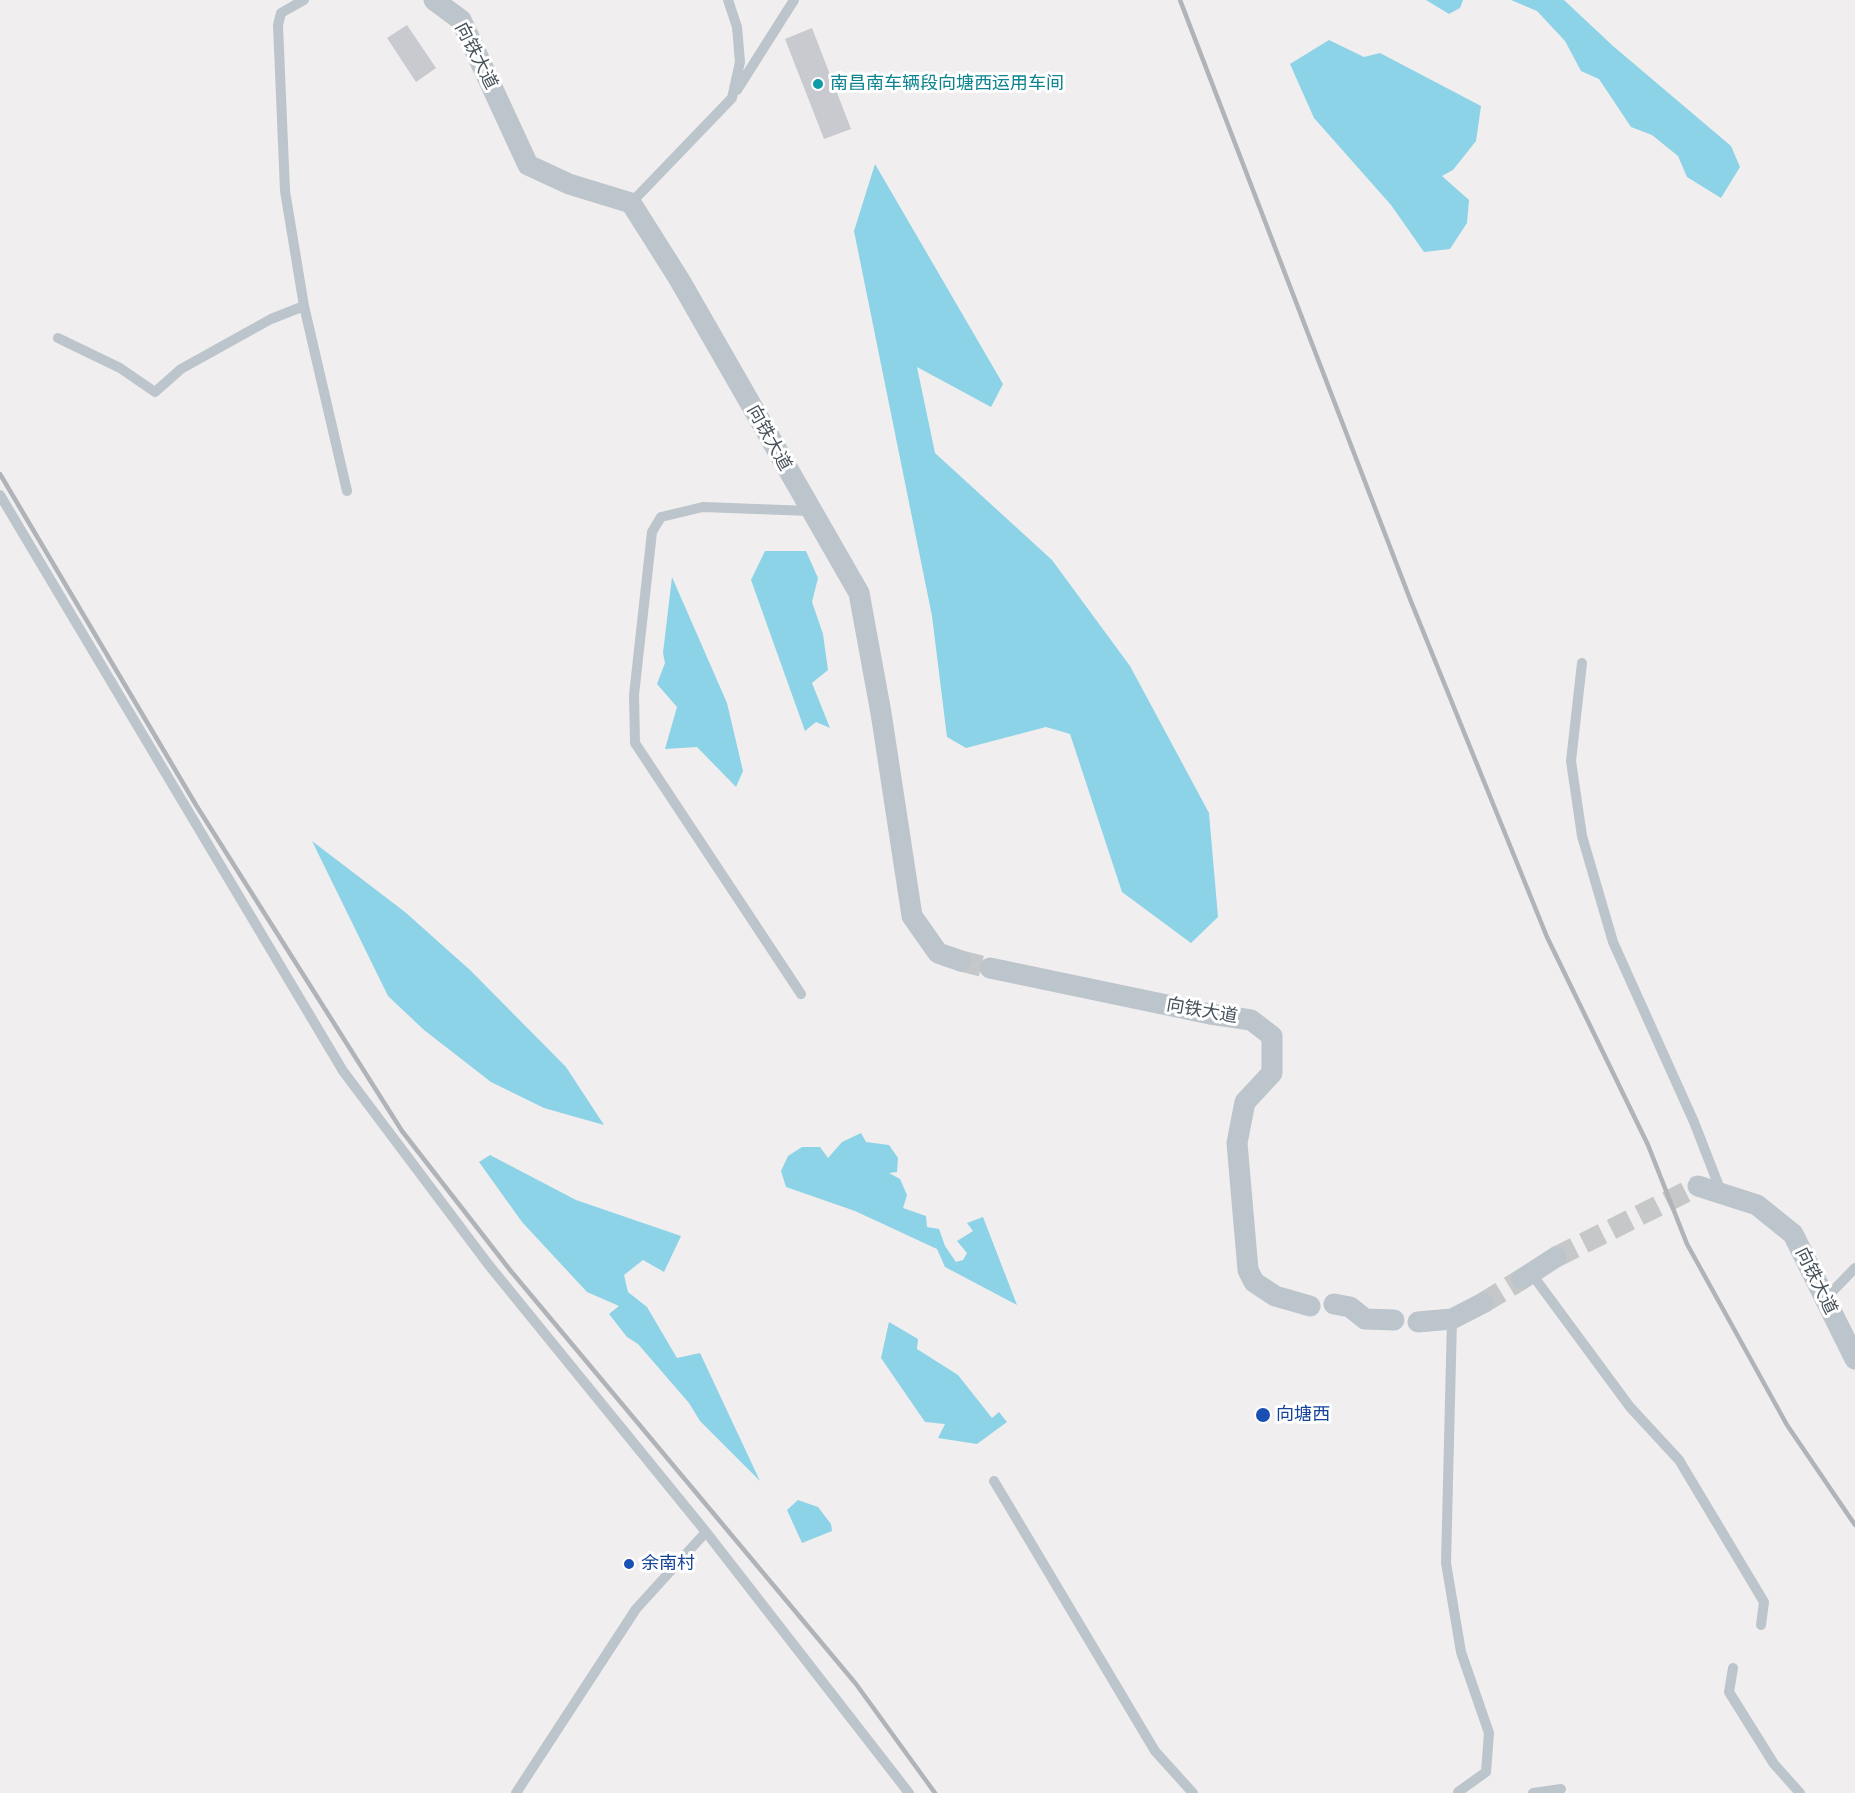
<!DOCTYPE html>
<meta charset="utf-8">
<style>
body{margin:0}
canvas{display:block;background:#f0eeee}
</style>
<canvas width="1855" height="1793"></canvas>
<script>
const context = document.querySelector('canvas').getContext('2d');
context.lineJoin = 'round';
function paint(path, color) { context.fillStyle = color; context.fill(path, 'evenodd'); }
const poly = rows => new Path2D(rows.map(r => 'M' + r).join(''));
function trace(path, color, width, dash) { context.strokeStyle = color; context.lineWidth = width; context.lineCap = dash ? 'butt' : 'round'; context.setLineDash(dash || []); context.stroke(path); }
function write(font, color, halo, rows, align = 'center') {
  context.font = font + ' "IBM Plex Sans","Noto Sans SC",sans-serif'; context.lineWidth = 6; context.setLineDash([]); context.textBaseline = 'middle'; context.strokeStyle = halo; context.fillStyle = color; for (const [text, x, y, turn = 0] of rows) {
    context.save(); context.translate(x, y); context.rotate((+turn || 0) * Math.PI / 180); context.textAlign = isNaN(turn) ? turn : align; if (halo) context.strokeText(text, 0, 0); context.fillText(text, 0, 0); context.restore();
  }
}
const water = poly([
 [1426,0,1463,0,1460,8,1449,14],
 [1511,0,1564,0,1613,46,1731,146,1740,167,1721,198,1687,177,1678,156,1652,135,1631,127,1599,79,1581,71,1565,41,1537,11],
 [1329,40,1364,57,1380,53,1481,106,1476,141,1453,170,1442,176,1469,200,1467,223,1450,249,1424,252,1391,205,1314,118,1290,64],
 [875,164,1003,384,991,407,917,367,935,453,1052,560,1130,666,1209,813,1218,917,1191,943,1122,892,1070,734,1046,727,966,748,947,737,932,616,854,231],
 [765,551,806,551,818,578,812,602,823,634,828,670,812,683,830,728,816,722,805,731,751,580],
 [672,577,727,703,743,771,736,787,697,747,665,749,677,707,657,684,665,663,663,653],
 [312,841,405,912,470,970,566,1067,604,1125,544,1108,491,1082,424,1030,388,996],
 [861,1133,866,1142,889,1145,898,1158,897,1172,889,1173,900,1179,907,1195,903,1208,926,1216,927,1227,939,1229,945,1246,956,1262,963,1260,967,1253,957,1241,973,1231,967,1223,983,1217,1017,1305,945,1267,937,1249,855,1211,786,1187,781,1171,788,1156,802,1147,820,1147,828,1158,842,1142],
 [490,1155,576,1200,681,1236,664,1272,643,1260,624,1275,628,1292,647,1307,677,1358,700,1353,760,1481,700,1421,689,1403,638,1344,627,1337,609,1314,619,1306,587,1292,522,1222,479,1162],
 [889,1322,918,1339,917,1349,958,1375,992,1418,999,1412,1007,1422,977,1444,938,1438,945,1424,925,1422,881,1358],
 [798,1500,818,1507,831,1524,832,1531,802,1543,787,1510]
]);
const building = poly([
 [407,25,436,68,416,82,387,38],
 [812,28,851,129,824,139,785,39]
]);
const minorTunnel = poly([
 [961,961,990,968],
 [1556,1257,1698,1186],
 [1483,1303,1522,1279]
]);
const service = poly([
 [737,90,794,0],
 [631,203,732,98,740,62,737,27,728,0],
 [304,306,347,491],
 [58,338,120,368,155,392,181,369,271,319,304,306,285,191,278,25,281,13,304,0],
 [0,495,343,1071,488,1264,706,1532,909,1793],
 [1582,663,1571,761,1582,836,1613,942,1694,1122,1722,1194],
 [801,994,635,743,634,695,652,532,661,517,703,507,810,511],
 [1531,1273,1630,1407,1679,1460,1764,1602,1761,1625],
 [1825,1299,1855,1268],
 [1452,1319,1446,1563,1461,1652,1489,1733,1486,1772,1458,1792],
 [994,1481,1155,1751,1193,1793],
 [1733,1668,1729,1692,1774,1764,1800,1793],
 [516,1793,636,1609,706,1532],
 [1533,1793,1561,1789]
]);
const minor = poly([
 [434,0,461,20,528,165,569,184,631,203,679,279,859,593,881,713,912,916,938,953,961,961],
 [990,968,1210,1014,1251,1020,1272,1036,1272,1073,1245,1102,1237,1143,1248,1270,1254,1282,1275,1296,1310,1306],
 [1698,1186,1757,1205,1793,1234,1855,1359],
 [1522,1279,1556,1257],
 [1334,1304,1350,1307,1365,1319,1394,1320],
 [1418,1322,1452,1319,1483,1303]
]);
const rail = poly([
 [1180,0,1410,599,1547,937,1648,1145,1687,1244,1787,1425,1855,1525],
 [0,474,196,805,402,1131,510,1270,856,1684,935,1793]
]);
const markers = [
 [818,84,6,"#0f9aa8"],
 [1263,1415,8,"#1a4fb4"],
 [629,1564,6,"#1a4fb4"]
];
const streetNames = [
 ["向铁大道",476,56,63],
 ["向铁大道",769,438,61],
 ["向铁大道",1202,1011,10],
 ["向铁大道",1816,1281,64]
];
const cultureNames = [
 ["南昌南车辆段向塘西运用车间",830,84]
];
const transitNames = [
 ["向塘西",1276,1415],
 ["余南村",641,1564]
];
paint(water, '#8dd3e7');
paint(building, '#c8cad0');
trace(minorTunnel, '#c6c7c9', 21, [21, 10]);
trace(service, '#bdc5cc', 10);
trace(minor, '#bdc5cc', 21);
trace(rail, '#b0b3b8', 4.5);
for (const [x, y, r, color] of markers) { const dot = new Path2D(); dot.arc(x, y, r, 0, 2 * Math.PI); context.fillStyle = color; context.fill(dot); trace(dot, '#fff', 2); }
write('18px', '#47515a', '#fff', streetNames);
write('18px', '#0d838f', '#fff', cultureNames, 'left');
write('18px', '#164399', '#fff', transitNames, 'left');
</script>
